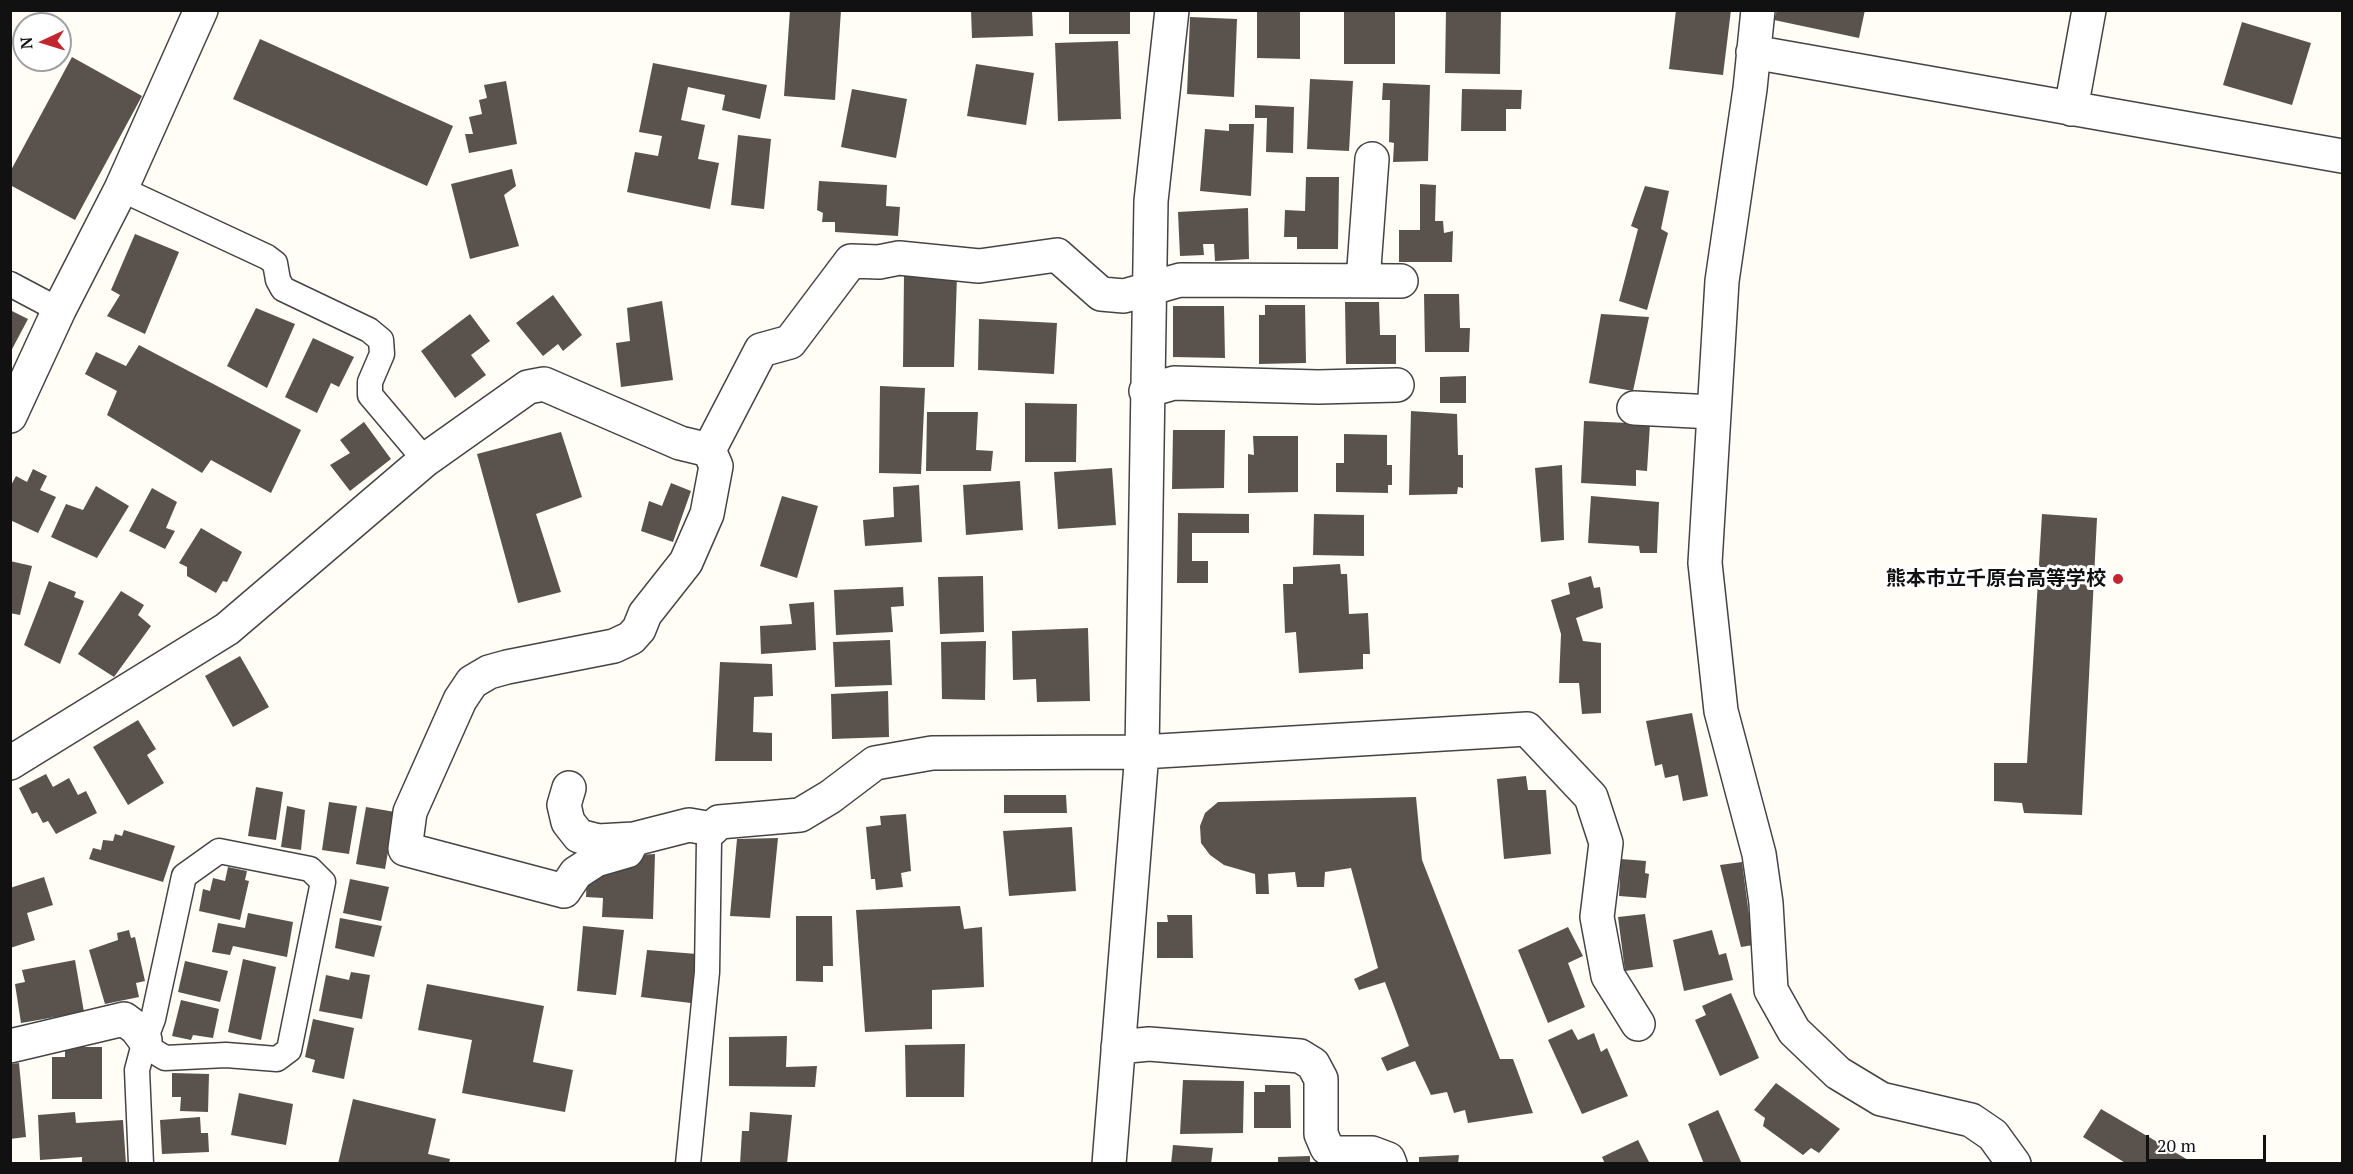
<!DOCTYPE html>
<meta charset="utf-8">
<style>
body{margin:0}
#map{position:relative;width:2353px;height:1174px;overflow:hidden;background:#fffdf5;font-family:"PT Serif",serif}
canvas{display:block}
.frame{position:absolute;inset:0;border:12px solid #111;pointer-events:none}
.north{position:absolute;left:12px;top:12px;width:60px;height:60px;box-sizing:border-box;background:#fff;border:2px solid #a0a0a0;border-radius:50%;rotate:266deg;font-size:16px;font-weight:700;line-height:24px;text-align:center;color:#111}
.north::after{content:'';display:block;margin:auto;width:21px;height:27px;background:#c4262e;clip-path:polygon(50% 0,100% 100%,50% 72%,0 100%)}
.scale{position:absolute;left:2146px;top:1135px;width:120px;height:27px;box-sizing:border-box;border:3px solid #111;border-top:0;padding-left:8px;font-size:18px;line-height:21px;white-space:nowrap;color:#111;-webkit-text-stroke:4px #fff;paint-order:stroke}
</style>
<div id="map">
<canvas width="2353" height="1174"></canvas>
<div class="frame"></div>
<div class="north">N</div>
<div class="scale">20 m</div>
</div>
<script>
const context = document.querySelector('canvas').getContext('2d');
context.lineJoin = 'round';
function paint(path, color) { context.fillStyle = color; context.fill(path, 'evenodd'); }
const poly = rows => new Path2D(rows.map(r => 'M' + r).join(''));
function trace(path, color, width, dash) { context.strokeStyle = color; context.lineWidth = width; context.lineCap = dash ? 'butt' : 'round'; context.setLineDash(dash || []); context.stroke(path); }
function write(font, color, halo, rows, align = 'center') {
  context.font = font + ' "PT Serif","Noto Sans JP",serif'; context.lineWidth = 6; context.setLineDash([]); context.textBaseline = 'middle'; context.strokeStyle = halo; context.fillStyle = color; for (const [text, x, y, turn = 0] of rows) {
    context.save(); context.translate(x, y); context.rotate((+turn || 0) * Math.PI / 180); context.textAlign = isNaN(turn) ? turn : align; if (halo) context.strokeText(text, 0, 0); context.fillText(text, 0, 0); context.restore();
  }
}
const building = poly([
 [790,10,841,10,835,100,784,96],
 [971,10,1032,10,1033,36,972,38],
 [1069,10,1130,10,1130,34,1069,34],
 [1257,10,1300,10,1300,59,1257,58],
 [1344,10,1395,10,1395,64,1344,64],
 [1446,10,1501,10,1500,74,1445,73],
 [1676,10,1731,10,1723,75,1669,69],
 [1777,10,1865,10,1859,38,1774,20],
 [1190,17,1237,19,1234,97,1187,94],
 [2242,22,2311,43,2292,105,2223,85],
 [260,39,453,126,427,186,233,99],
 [1118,41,1121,119,1058,121,1055,43],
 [72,57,142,96,75,220,10,185,10,172],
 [653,63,767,85,760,119,722,110,725,95,688,87,681,120,705,125,698,159,719,163,710,209,627,192,635,152,658,156,662,136,639,132],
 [976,64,1034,73,1026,125,967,116],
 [1310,79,1353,81,1349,151,1307,149],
 [506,81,517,144,469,153,465,134,473,134,469,117,482,114,479,100,487,98,484,85],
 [1383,83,1430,85,1428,161,1393,162,1394,143,1389,142,1390,100,1382,100],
 [852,89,907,99,896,158,841,147],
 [1462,89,1522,90,1521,109,1506,109,1506,131,1461,131],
 [1255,105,1294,107,1293,153,1266,152,1267,118,1255,118],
 [1229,124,1254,124,1251,196,1200,191,1205,129,1229,131],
 [738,135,771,139,764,209,731,205],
 [512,169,516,186,504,195,519,246,470,259,451,184],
 [1306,177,1339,177,1338,249,1297,249,1297,237,1284,237,1285,210,1305,211],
 [819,181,887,185,886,206,900,207,898,236,835,232,835,222,822,222,823,213,817,210],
 [1420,184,1436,185,1435,221,1443,221,1444,233,1453,231,1452,262,1399,262,1399,230,1420,230],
 [1645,186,1669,191,1661,229,1668,233,1647,310,1619,301,1638,229,1631,226],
 [1248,208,1249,259,1215,261,1214,244,1203,244,1204,255,1180,256,1178,212],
 [135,234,179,252,145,334,107,316,120,295,111,290],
 [904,275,957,276,954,367,903,367],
 [1424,294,1459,294,1460,328,1470,328,1469,352,1425,352],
 [553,295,582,335,563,351,558,344,543,356,516,323],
 [662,301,673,380,621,387,616,343,630,341,627,308],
 [1345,302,1379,302,1380,335,1396,335,1396,364,1346,364],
 [1265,305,1305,305,1306,363,1259,364,1259,315,1265,315],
 [1173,306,1224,306,1225,358,1173,357],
 [256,308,295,324,267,388,227,366],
 [10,310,28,319,10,353],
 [470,314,490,341,471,355,486,375,455,398,421,351],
 [1601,314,1649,317,1633,391,1589,383],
 [979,319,1057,323,1054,374,978,370],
 [313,338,354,357,339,387,331,383,317,413,285,397],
 [139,345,301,430,271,493,211,460,202,473,107,415,117,391,85,374,96,352,126,366],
 [1466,376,1466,403,1440,403,1440,377],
 [880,386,925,388,921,474,879,473],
 [1025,403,1077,404,1076,462,1025,462],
 [1411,411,1457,414,1458,455,1463,455,1463,488,1458,487,1457,494,1409,495],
 [927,412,978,412,976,450,993,451,991,471,926,471],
 [1584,421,1650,424,1647,471,1636,470,1636,486,1581,483],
 [364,422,391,459,350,491,330,465,350,453,340,440],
 [1173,430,1225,430,1224,488,1172,489],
 [561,432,582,497,536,514,561,592,518,603,477,454],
 [1344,434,1387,435,1387,465,1392,465,1392,485,1388,485,1388,493,1336,492,1336,463,1344,463],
 [1253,436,1298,436,1298,492,1248,493,1248,454,1254,455],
 [1562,465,1564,540,1541,542,1535,468],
 [1112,468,1116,525,1058,529,1054,472],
 [33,469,47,476,40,490,56,497,38,533,10,520,10,487,16,476,27,482],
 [1020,481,1023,530,966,535,963,485],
 [671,483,691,491,673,542,641,531,649,501,662,506],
 [919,485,922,542,865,546,863,520,894,517,893,487],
 [96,486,129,506,97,558,51,537,66,504,83,510],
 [152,488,177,502,166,528,175,531,165,549,129,531],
 [782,496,818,506,797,578,760,566],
 [1591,496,1659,502,1657,553,1640,553,1639,546,1588,543],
 [1178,513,1249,514,1249,533,1192,533,1192,561,1208,561,1208,583,1177,583],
 [1314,514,1364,515,1364,556,1313,555],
 [2042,514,2097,518,2082,815,2024,813,2022,803,1994,801,1994,763,2027,763],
 [201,528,242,552,227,582,223,581,216,593,187,576,187,567,179,563],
 [10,561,32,566,20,615,10,613],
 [1340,564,1341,574,1347,574,1349,614,1368,613,1370,654,1363,654,1363,669,1299,673,1296,632,1285,633,1283,584,1293,584,1293,567],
 [983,576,984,632,940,634,938,577],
 [1591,576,1594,588,1600,587,1603,608,1576,618,1583,641,1601,643,1601,713,1582,714,1579,683,1559,683,1561,634,1551,600,1570,594,1568,583],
 [49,581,76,592,74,597,84,601,60,664,24,645],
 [903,587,904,606,891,607,893,632,836,635,834,590],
 [121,591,144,605,138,615,151,626,114,677,78,654],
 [814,602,816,650,761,654,760,626,792,624,789,604],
 [1088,628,1090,701,1037,702,1036,679,1013,680,1012,631],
 [890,640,892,685,835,687,833,642],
 [986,641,985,700,942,699,941,642],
 [240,656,269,707,233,727,205,676],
 [720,662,772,664,773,696,754,697,753,732,772,733,772,761,715,761],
 [888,691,889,737,832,739,831,694],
 [1692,713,1708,796,1683,801,1678,775,1665,778,1662,764,1655,766,1646,721],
 [138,720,156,749,147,755,164,783,128,805,93,747],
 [46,774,53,787,69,778,78,795,86,791,97,813,56,834,48,821,43,823,37,812,32,814,19,788],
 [1526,776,1528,790,1546,790,1551,854,1504,859,1497,779],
 [256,787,283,792,276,840,248,836],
 [1004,795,1066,795,1067,813,1004,813],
 [1416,797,1422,860,1500,1059,1513,1059,1533,1113,1468,1123,1465,1110,1454,1113,1447,1092,1431,1095,1415,1061,1387,1071,1381,1058,1409,1046,1385,982,1359,990,1354,979,1378,968,1351,868,1325,872,1324,887,1297,887,1295,872,1268,874,1269,894,1256,894,1255,874,1224,865,1210,855,1201,843,1200,826,1205,813,1218,802],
 [329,802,357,806,349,854,322,850],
 [287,806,305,810,301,850,281,847],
 [366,807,395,812,385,869,356,864],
 [906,814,911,871,901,873,903,887,876,890,875,879,871,879,866,827,881,825,880,816],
 [1072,827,1076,891,1009,896,1003,831],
 [124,830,175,846,163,882,89,859,93,848,101,850,103,840,113,841,115,834,122,836],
 [778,838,770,918,730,916,737,839],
 [655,854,653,919,602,917,603,898,586,897,587,872,638,855],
 [1621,859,1646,861,1645,873,1649,874,1646,898,1619,896],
 [1742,862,1753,945,1741,947,1720,865],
 [228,867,247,871,245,880,249,881,240,920,199,911,203,889,210,891,213,878,225,881],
 [44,877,53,905,27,913,35,940,10,948,10,888],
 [350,879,389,887,381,921,343,913],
 [960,906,964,929,982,927,984,987,932,990,932,1029,865,1032,856,910],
 [248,913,293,922,287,957,233,946,230,955,212,952,218,923,245,928],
 [1645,914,1653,967,1625,971,1618,917],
 [1167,915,1192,915,1193,958,1157,958,1157,922,1168,922],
 [796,916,832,916,833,966,823,966,823,982,796,981],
 [340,918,382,926,374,957,335,948],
 [583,926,624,930,616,995,577,991],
 [1568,927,1583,956,1568,963,1585,1007,1548,1023,1518,950],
 [129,930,131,938,135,937,145,981,136,983,139,997,105,1004,89,950,118,940,117,933],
 [1712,930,1719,955,1726,953,1733,980,1684,991,1673,940],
 [647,950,697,954,691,1003,641,997],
 [243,959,276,967,261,1040,228,1032],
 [75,960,84,1012,21,1023,15,984,25,982,22,970],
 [185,961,228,971,220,1002,178,992],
 [351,972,370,975,362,1019,319,1011,326,975,349,980],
 [427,984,544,1006,533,1062,573,1070,565,1112,462,1093,472,1040,418,1030],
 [1731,993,1759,1058,1720,1076,1695,1020,1706,1015,1702,1006],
 [181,1000,219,1009,213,1038,193,1035,191,1040,172,1036],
 [313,1019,354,1028,344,1079,312,1072,315,1060,305,1057],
 [1572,1029,1578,1040,1594,1033,1601,1052,1607,1048,1628,1096,1582,1114,1548,1040],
 [787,1036,786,1067,817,1066,815,1087,729,1086,729,1037],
 [965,1044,964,1097,906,1097,905,1045],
 [65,1047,102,1047,102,1099,52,1099,52,1057,65,1057],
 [19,1063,26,1137,10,1139,10,1064],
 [172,1073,209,1074,208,1112,180,1111,181,1097,172,1097],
 [1183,1080,1244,1081,1243,1133,1180,1134],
 [1776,1083,1840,1129,1819,1153,1811,1148,1803,1155,1763,1126,1765,1118,1754,1110],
 [1265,1085,1290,1085,1291,1128,1254,1128,1254,1092,1265,1092],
 [239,1093,293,1104,286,1145,231,1135],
 [353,1099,436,1119,428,1154,450,1159,449,1164,338,1164],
 [2101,1109,2195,1164,2127,1164,2083,1137],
 [1718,1110,1742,1164,1704,1164,1688,1124],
 [75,1112,76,1123,123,1120,126,1164,82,1164,82,1157,40,1160,38,1115],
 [750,1112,792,1115,787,1164,740,1164,742,1131,749,1131],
 [200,1117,201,1133,208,1133,209,1152,162,1154,160,1120],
 [1638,1140,1650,1164,1605,1164,1602,1157],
 [1173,1145,1213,1148,1211,1164,1171,1164],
 [1459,1155,1458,1164,1419,1164,1419,1157],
 [1310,1156,1310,1164,1278,1164,1278,1157]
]);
const lane = poly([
 [121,189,267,257,275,263,278,280,283,289,369,330,381,340,382,354,370,382,370,395,425,460],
 [10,284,59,310],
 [141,1164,137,1070,145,1040,153,1019,184,876,219,851,310,869,323,882,289,1050,277,1059,226,1055,165,1058,152,1050,145,1040],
 [688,1164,707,972,709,841,712,829]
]);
const street = poly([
 [1758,10,1750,89,1722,281,1705,563,1721,711,1759,854,1766,903,1771,990,1794,1031,1838,1073,1881,1099,1971,1120,1993,1135,2014,1164],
 [1753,52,2342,156],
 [2071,109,2089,10],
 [1363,281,1372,159],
 [1146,391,1174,383,1318,387,1397,385],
 [1634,408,1713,412],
 [10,416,59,310,121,189,201,10],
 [10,763,227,629,425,460,528,387,544,384,680,443,709,450,761,350,790,342,851,261,879,262,899,258,979,266,1057,255,1101,294,1124,296,1180,280,1401,281],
 [569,788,564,805,568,822,579,836,598,841,634,839,689,825,712,829,719,822,800,815,830,797,875,763,932,753,1142,752,1527,729,1591,797,1606,843,1597,917,1608,976,1638,1024],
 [630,845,627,851,596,860,576,873,564,891,405,849,410,812,460,700,472,682,489,672,507,667,614,646,631,638,639,629,645,614,686,562,707,514,716,466,709,450],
 [10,1046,124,1019,136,1028,145,1040],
 [1118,1047,1149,1044,1300,1056,1313,1064,1321,1079,1321,1134,1327,1148,1335,1153,1372,1153,1388,1159,1390,1164],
 [1109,1164,1142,752,1151,201,1172,10]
]);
const markers = [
 [2118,579,6,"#c4262e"]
];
const poiNames = [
 ["熊本市立千原台高等学校",2106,579]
];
paint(building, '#5a524d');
trace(lane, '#444', 27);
trace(street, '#444', 36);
trace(lane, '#fff', 24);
trace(street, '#fff', 33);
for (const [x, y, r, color] of markers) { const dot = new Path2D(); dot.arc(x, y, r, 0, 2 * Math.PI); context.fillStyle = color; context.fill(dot); trace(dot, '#fff', 2); }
write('bold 20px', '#111', '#fff', poiNames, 'right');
</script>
